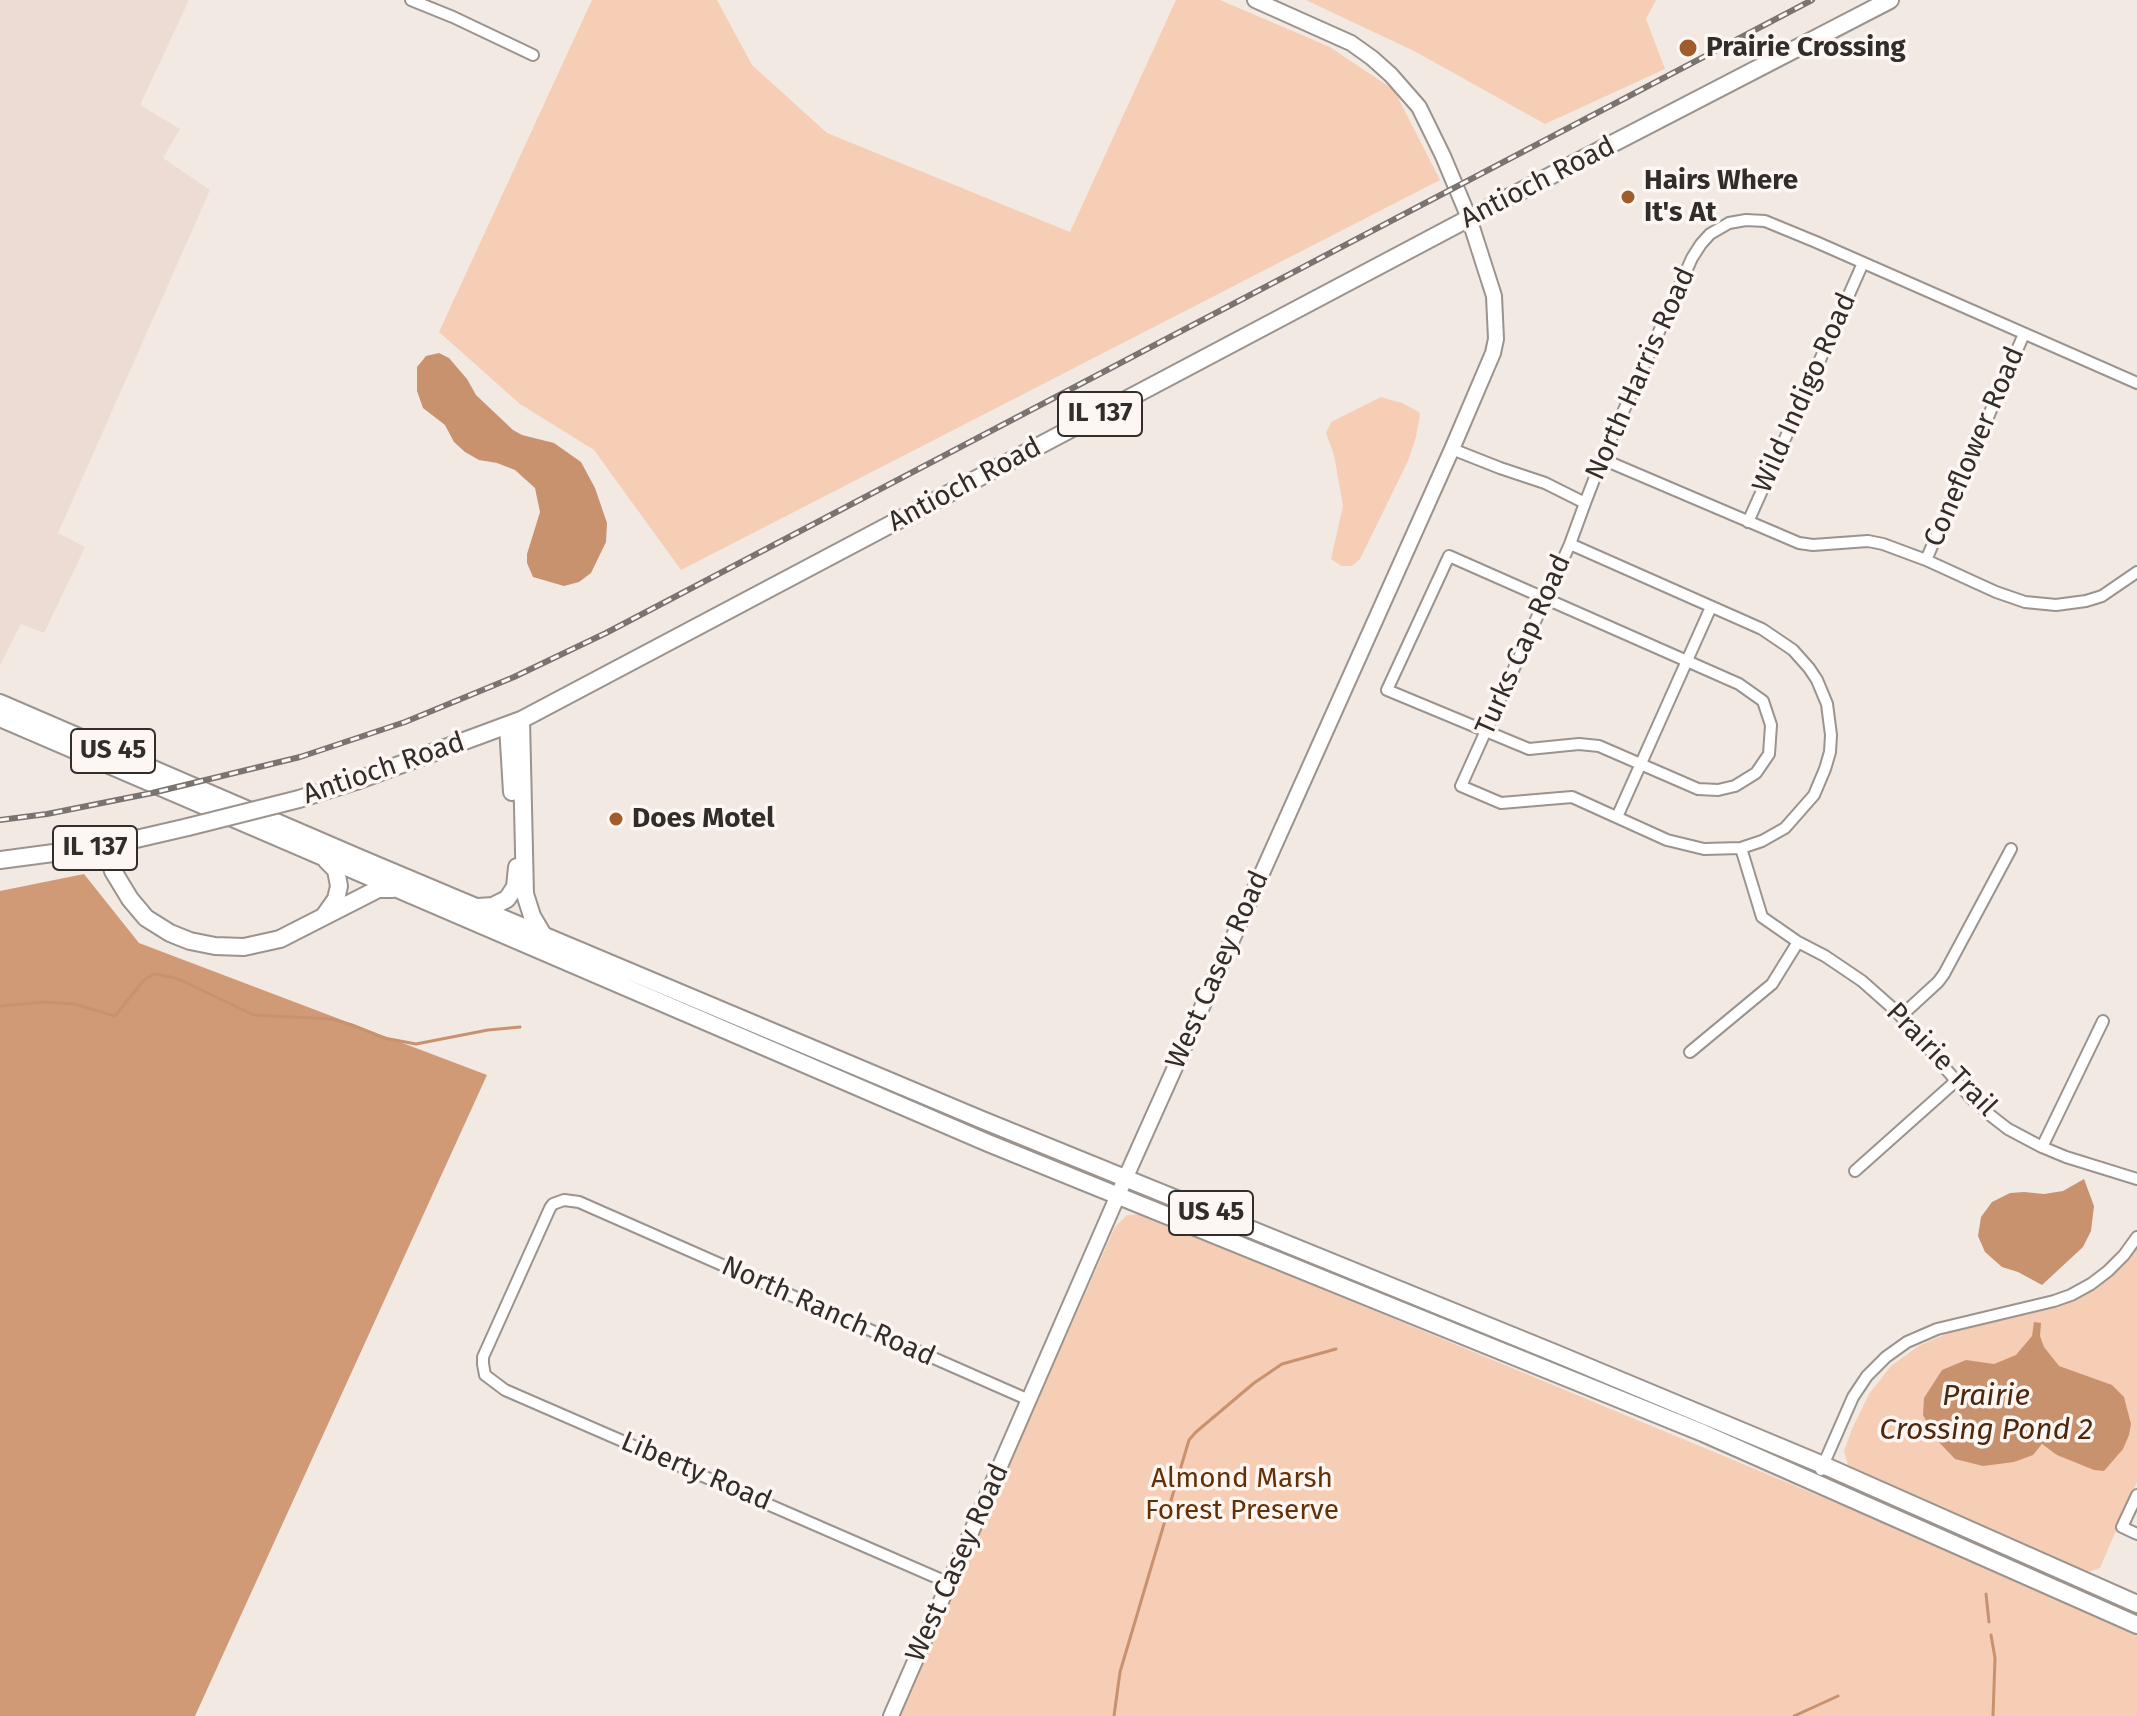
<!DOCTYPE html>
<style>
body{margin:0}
canvas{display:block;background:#f2e9e3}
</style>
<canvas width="2137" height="1716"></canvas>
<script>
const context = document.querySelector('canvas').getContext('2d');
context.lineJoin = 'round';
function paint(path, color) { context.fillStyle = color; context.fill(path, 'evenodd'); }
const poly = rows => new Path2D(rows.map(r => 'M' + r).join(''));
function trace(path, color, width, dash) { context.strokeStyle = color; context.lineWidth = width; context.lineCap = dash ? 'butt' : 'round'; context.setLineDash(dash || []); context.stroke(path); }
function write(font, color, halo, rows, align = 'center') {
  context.font = font + ' "Fira Sans",sans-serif'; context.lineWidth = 7; context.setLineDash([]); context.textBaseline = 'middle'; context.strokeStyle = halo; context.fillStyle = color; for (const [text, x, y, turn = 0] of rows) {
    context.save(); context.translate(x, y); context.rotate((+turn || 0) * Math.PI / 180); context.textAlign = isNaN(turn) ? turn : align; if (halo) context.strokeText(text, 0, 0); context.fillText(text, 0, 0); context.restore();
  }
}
const built = poly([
 [0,0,189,0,140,105,180,129,163,158,210,190,58,533,85,547,44,633,21,624,0,666]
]);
const green = poly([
 [592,0,717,0,752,65,827,133,1070,232,1176,0,1220,0,1330,47,1394,90,1440,180,681,570,594,450,520,404,439,332],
 [1306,0,1656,0,1646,19,1665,69,1545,124,1416,52],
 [1381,397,1402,403,1419,412,1420,415,1416,437,1408,461,1360,559,1352,566,1341,566,1331,559,1343,506,1334,455,1326,433,1331,422],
 [1142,1214,2137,1628,2137,1716,897,1716,1115,1227,1127,1215],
 [2137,1247,2137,1482,2100,1568,2087,1572,1858,1473,1848,1465,1844,1451,1852,1429,1869,1394,1891,1366,1920,1345,1951,1332,2050,1309,2084,1296,2113,1275,2130,1258]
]);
const forest = poly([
 [84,874,139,943,487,1075,195,1716,0,1716,0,891]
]);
const water = poly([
 [439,353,449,358,467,379,476,395,513,430,522,435,554,443,581,462,595,488,607,523,606,542,591,573,579,582,564,586,533,577,527,563,527,554,540,512,535,488,515,470,497,463,479,460,465,452,454,442,445,425,423,408,417,391,417,367,426,356],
 [2084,1179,2094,1206,2091,1231,2083,1247,2042,1285,2018,1272,2002,1267,1985,1252,1978,1236,1981,1217,1992,1202,2010,1193,2024,1192,2044,1194,2063,1191],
 [2034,1322,2041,1323,2040,1336,2044,1347,2059,1366,2112,1385,2124,1397,2131,1424,2129,1435,2123,1449,2104,1471,2094,1470,2057,1455,2042,1444,2033,1455,2014,1462,1983,1466,1955,1459,1935,1438,1923,1415,1924,1398,1942,1370,1966,1360,1994,1364,2016,1355,2032,1336]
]);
const stream = poly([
 [0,1006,44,1002,74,1004,115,1016,144,980,154,974,176,978,254,1015,331,1019,352,1025,384,1038,416,1044,488,1030,520,1027],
 [1986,1594,1989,1622],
 [1991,1635,1995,1658,1993,1716],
 [1114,1716,1120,1672,1189,1440,1196,1432,1254,1383,1282,1364,1336,1349],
 [1794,1716,1838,1696]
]);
const street = poly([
 [411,0,453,17,533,55],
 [1452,449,1500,468,1545,483,1585,503,1602,459,1692,258,1701,244,1710,234,1729,223,1746,220,1765,221,1816,242,2137,383],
 [1602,459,1799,543,1813,545,1868,541,1883,544,1926,560,1996,592,2025,602,2056,605,2086,601,2102,596,2137,572],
 [1748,522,1863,263],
 [1570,544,1762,629,1793,650,1809,668,1817,680,1827,704,1831,735,1830,752,1825,769,1814,795,1785,828,1762,841,1741,848,1704,849,1667,840,1572,797,1501,803,1461,786,1570,544,1585,503],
 [1449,556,1739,684,1763,701,1771,725,1769,754,1756,773,1735,786,1718,790,1698,789,1599,746,1579,744,1529,749,1387,690,1449,556],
 [1926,560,2024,334],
 [1617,817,1711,607],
 [1741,848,1762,917,1798,942,1825,956,1862,981,1897,1012,1970,1097,1990,1115,2008,1129,2042,1147,2066,1157,2137,1179],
 [1901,1016,1938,982,1944,974,2011,849],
 [1690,1052,1772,984,1798,942],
 [2042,1147,2103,1021],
 [1855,1171,1956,1081],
 [1821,1470,1853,1397,1867,1376,1886,1357,1907,1342,1937,1329,2054,1301,2071,1295,2091,1284,2108,1271,2124,1255,2137,1237],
 [2137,1495,2122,1527,2137,1534],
 [949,1583,505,1390,485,1375,483,1364,483,1357,550,1208,553,1204,564,1200,579,1202,1029,1400]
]);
const secondary = poly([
 [891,1716,1125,1179,1452,449,1493,353,1496,339,1494,296,1469,218,1443,156,1419,107,1391,75,1372,58,1351,43,1255,0]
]);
const primary = poly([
 [0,703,362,859,980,1119,1557,1354,1823,1465,2137,1604],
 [0,718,988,1143,1703,1433,2137,1625],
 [521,720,525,894,532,916,542,933],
 [508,726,512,792],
 [299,799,356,781,521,720,1492,206,1890,0],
 [106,846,113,871,130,899,146,918,170,933,190,941,215,946,244,947,280,939,378,889,393,889],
 [0,860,106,846,188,827],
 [478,907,493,906,507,899,515,887,517,867],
 [324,916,336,899,339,886,336,870,326,860]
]);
const rail = poly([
 [0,820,47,814,152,793,300,757,405,722,514,677,606,633,1812,0]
]);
const primaryBridge = poly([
 [188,827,299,799]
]);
const markers = [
 [1688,48,10,"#a05c2c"],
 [1628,197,8,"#a05c2c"],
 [616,819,8,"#a05c2c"]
];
const shields = [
 [1100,414,84],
 [113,751,84],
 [95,848,84],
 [1211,1213,84]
];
const shieldNames = [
 ["IL 137",1100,414],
 ["US 45",113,751],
 ["IL 137",95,848],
 ["US 45",1211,1213]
];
const poiNames = [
 ["Prairie Crossing",1706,48],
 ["Hairs Where",1644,181],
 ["It's At",1644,213],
 ["Does Motel",632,819]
];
const streetNames = [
 ["Antioch Road",1538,183,-27],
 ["North Harris Road",1641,374,-66],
 ["Wild Indigo Road",1805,393,-66],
 ["Coneflower Road",1975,447,-67],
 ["Antioch Road",965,485,-28],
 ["Turks Cap Road",1524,645,-66],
 ["Antioch Road",384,769,-19],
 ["West Casey Road",1218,970,-66],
 ["Prairie Trail",1941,1060,46],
 ["North Ranch Road",828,1312,24],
 ["Liberty Road",696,1472,23],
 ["West Casey Road",958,1563,-66]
];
const parkNames = [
 ["Almond Marsh",1242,1479],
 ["Forest Preserve",1242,1511]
];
const waterNames = [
 ["Prairie",1986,1397],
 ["Crossing Pond 2",1986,1431]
];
paint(built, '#eddcd3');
paint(green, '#f6ceb5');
paint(forest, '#d19a76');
paint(water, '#c9926f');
trace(stream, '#c9926f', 3);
trace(street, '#9b938d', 14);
trace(secondary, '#9b938d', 18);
trace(primary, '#9b938d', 20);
trace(street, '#fff', 10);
trace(secondary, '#fff', 14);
trace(primary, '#fff', 16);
trace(rail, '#7a7471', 6);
trace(rail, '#fef6f2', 3, [9]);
trace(primaryBridge, '#9b938d', 20, []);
trace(primaryBridge, '#fff', 16);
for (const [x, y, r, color] of markers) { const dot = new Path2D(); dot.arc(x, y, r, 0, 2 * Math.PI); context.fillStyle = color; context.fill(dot); trace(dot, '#fef6f2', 3); }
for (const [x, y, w] of shields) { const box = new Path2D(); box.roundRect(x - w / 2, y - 22, w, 44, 6); context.fillStyle = '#fef6f2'; context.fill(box); trace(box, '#312d2b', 2); }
write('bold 26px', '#312d2b', null, shieldNames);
write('bold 28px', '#312d2b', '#fef6f2', poiNames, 'left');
write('28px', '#312d2b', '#fef6f2', streetNames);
write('28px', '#643005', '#fef6f2', parkNames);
write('italic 30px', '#4d280d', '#fef6f2', waterNames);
</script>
